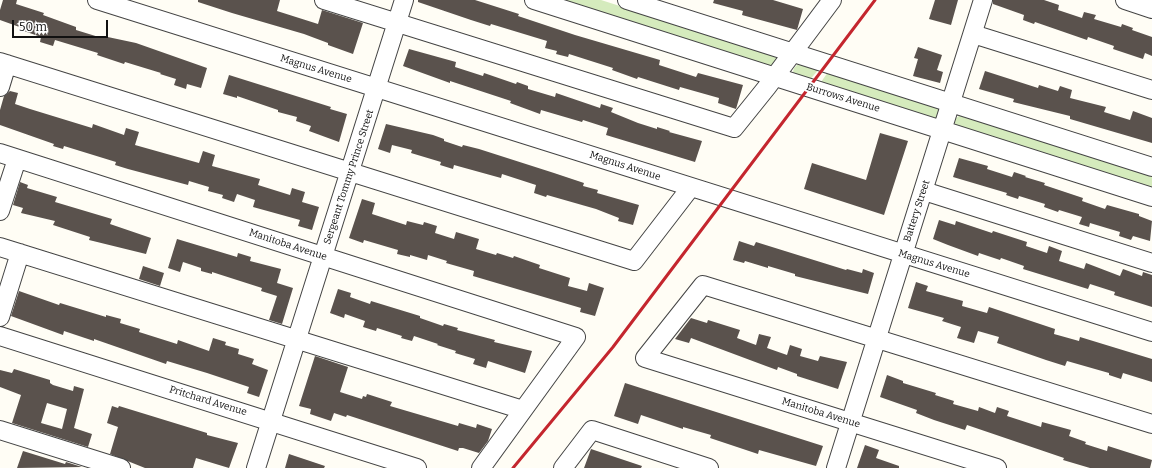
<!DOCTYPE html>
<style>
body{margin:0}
#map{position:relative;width:1152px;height:468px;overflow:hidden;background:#fffdf5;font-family:Bitter,serif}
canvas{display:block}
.scale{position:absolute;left:12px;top:20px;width:96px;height:18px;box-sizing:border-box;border:2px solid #111;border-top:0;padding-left:5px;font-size:12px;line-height:14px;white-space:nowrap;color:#111;-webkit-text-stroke:3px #fff;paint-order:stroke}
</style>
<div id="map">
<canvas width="1152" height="468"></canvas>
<div class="scale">50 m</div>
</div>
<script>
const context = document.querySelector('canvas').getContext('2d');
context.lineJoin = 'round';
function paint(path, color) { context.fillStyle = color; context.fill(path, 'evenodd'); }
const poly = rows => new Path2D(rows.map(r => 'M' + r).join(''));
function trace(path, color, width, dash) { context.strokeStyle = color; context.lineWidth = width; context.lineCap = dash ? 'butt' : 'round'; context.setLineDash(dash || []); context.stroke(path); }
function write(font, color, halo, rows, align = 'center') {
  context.font = font + ' Bitter,serif'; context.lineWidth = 4; context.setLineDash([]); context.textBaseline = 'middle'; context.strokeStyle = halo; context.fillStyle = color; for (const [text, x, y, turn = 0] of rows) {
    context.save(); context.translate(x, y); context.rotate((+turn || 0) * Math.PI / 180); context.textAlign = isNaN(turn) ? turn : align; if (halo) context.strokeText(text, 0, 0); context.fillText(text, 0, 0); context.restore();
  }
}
const green = poly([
 [552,0,601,0,773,55,778,60,776,68],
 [799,63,819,69,808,82,795,76,793,72,794,68],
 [828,72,939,108,940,115,935,120,819,85],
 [960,115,1152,175,1152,190,956,127,954,120]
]);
const building = poly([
 [3,0,17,0,16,4,44,13,43,15,76,27,76,30,102,38,103,36,136,43,207,68,201,88,187,84,186,89,174,85,176,79,160,74,161,73,125,62,124,64,97,55,98,53,55,40,53,46,40,42,41,37,24,31,25,29,0,20,0,10],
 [198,0,280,0,277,11,318,24,322,10,363,23,353,54,328,45,328,43,304,34,232,13,198,2],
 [418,0,475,0,519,14,518,16,575,35,660,60,659,65,696,77,698,73,743,85,736,109,718,103,719,98,680,87,679,90,638,77,637,79,612,70,613,68,569,54,568,57,556,54,557,51,545,48,547,41,491,24,490,26,471,20,418,2],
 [714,0,773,0,803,9,797,30,742,15,743,11,713,3],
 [935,0,958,0,951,25,929,19],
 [993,0,1044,0,1059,5,1058,10,1082,18,1084,12,1096,15,1094,19,1121,27,1122,24,1133,28,1132,30,1152,37,1152,56,1145,53,1143,59,1113,49,1114,46,1088,37,1087,40,1035,22,1034,24,1023,20,1024,15,993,4],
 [918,47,942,55,937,70,943,72,940,83,913,76,918,59,914,58],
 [409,49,456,62,455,67,483,76,484,73,516,84,517,82,528,86,528,89,555,97,556,93,600,108,601,104,613,108,611,112,638,123,657,129,657,127,670,131,669,132,702,141,695,162,606,135,608,128,583,120,582,122,541,110,540,114,510,103,511,101,450,81,450,83,403,66],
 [985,71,1038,88,1039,85,1058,91,1060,86,1072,90,1070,98,1106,107,1104,112,1130,120,1133,111,1152,118,1152,143,1070,119,1070,116,1013,102,1014,99,979,89],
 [229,75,331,107,330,109,347,114,339,142,309,131,311,126,296,121,297,117,278,112,278,110,237,96,237,98,223,94],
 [10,91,18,93,15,104,30,109,92,128,93,124,124,135,126,128,139,132,135,145,199,163,203,151,215,155,212,166,260,179,258,185,290,195,292,188,305,192,302,202,319,207,312,230,298,226,300,220,253,207,255,200,237,194,234,202,222,198,223,195,208,191,209,187,189,181,188,185,128,169,115,165,116,162,64,146,63,149,53,146,54,144,0,125,0,110,4,96],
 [386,124,433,135,444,139,444,141,462,147,463,145,479,149,554,173,584,183,583,186,598,190,597,193,639,205,633,225,618,221,619,218,596,209,547,195,546,197,534,193,536,185,502,174,501,178,454,165,453,169,440,165,441,162,411,153,412,150,392,145,390,153,378,149],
 [880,133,908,141,884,215,804,189,812,163,866,180],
 [959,158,988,166,987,169,1012,177,1014,172,1026,176,1025,177,1045,183,1044,185,1083,198,1082,201,1105,209,1107,205,1139,214,1139,216,1152,221,1150,241,1133,236,1131,240,1119,236,1120,232,1090,223,1089,227,1079,224,1082,217,1059,210,1058,212,1044,207,1045,204,1019,196,1018,199,1006,195,1007,193,953,177],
 [20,182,28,185,27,188,57,197,55,202,112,219,110,224,151,238,146,254,89,240,90,237,53,225,55,221,21,213,23,208,13,205],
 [362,199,375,203,372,214,406,225,407,221,423,225,424,222,437,226,435,233,454,239,456,232,479,239,476,249,496,255,497,253,513,258,514,256,540,265,539,268,570,278,568,286,587,291,589,283,604,288,595,316,580,312,581,308,473,276,474,271,446,263,447,261,428,255,427,260,410,255,410,257,397,254,398,250,364,240,363,243,349,238],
 [939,220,955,225,956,221,992,233,993,231,1027,242,1026,246,1047,253,1049,246,1062,251,1059,261,1084,269,1086,263,1120,276,1123,269,1142,276,1143,272,1152,275,1152,307,1114,295,1115,292,1090,284,1088,289,1023,269,1024,266,1001,258,1000,260,979,253,978,256,948,245,933,239],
 [177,239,237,257,238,253,251,257,250,261,281,269,277,283,293,288,282,324,269,320,277,296,261,291,262,288,212,272,212,274,201,271,201,268,183,262,180,272,168,268],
 [739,241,754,246,756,242,846,270,847,269,862,273,863,269,874,273,868,294,807,279,795,276,795,274,768,266,768,268,745,261,744,263,733,260],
 [143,266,164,273,160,286,139,279],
 [916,282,928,286,926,291,963,301,962,306,987,313,989,307,1055,329,1054,334,1079,341,1080,337,1152,359,1152,382,1123,373,1121,379,1109,375,1109,373,1067,361,1065,366,1046,360,997,343,999,337,978,331,974,343,957,338,961,327,942,321,944,318,908,308],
 [338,289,351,293,350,297,370,304,371,301,420,316,420,318,443,326,444,324,458,328,457,330,495,340,494,342,532,351,525,373,488,361,486,368,473,364,475,359,455,353,456,351,437,345,438,344,414,336,412,341,401,338,402,336,377,328,376,331,363,327,365,321,345,314,344,318,330,313],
 [19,291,59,305,60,303,106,317,106,315,121,319,120,323,140,329,139,332,177,344,178,340,209,351,213,338,226,342,225,345,239,349,238,354,254,359,252,364,268,370,259,397,247,393,249,387,207,373,167,361,166,364,94,339,94,341,64,331,63,335,11,316],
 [691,318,707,323,708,320,740,330,737,338,756,345,759,334,771,337,767,348,787,355,790,345,802,349,800,356,818,361,820,356,847,362,838,389,797,376,797,374,778,367,777,370,766,366,691,338,689,343,675,339],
 [315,356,348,367,340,392,362,399,363,396,366,397,367,394,392,402,390,406,458,426,459,423,476,428,477,424,492,429,488,441,479,453,463,448,459,448,458,451,347,415,346,417,334,413,331,421,310,414,311,409,299,406],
 [14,369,50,380,50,383,53,385,73,391,74,386,84,389,74,428,92,434,88,447,12,423,21,395,0,387,0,370,12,373],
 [47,403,67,409,62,429,41,423],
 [887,375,903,381,903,383,936,393,935,395,954,401,953,404,978,411,979,407,995,413,997,407,1009,411,1007,416,1041,427,1042,422,1071,430,1069,436,1086,442,1085,444,1107,451,1108,446,1152,460,1150,468,1090,468,1063,460,1064,458,967,425,965,430,934,420,916,413,917,410,880,397],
 [625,383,823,446,816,466,759,450,758,454,710,438,711,435,683,427,683,429,641,415,638,424,614,416],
 [112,406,118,408,119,406,207,433,207,435,238,443,229,468,196,458,193,468,145,468,110,454,118,427,107,423],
 [865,445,879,450,876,458,899,466,899,468,857,468],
 [591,449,642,466,641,468,584,468],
 [23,451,65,464,66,462,82,467,17,468],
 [289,454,325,466,324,468,285,468]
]);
const minor = poly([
 [97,0,1152,332],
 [324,0,734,128,767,87,832,0],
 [534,0,1152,197],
 [627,0,1152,167],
 [1125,0,1152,9],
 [973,34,1152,90],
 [0,62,634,261,691,187],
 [0,87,7,64],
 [0,153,576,337,481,468],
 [924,191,1152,263],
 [0,211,17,159],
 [0,247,523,410],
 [0,317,20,253],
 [0,336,417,468],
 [0,430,121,468],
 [256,468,404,0],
 [563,468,592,430,709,468],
 [836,468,983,0],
 [997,468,645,358,703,285,1152,424]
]);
const rail = poly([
 [513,468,613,347,875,0]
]);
const streetNames = [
 ["Magnus Avenue",316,69,17],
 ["Burrows Avenue",843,98,17],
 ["Magnus Avenue",625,166,18],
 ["Sergeant Tommy Prince Street",349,177,-72],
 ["Battery Street",917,211,-72],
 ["Manitoba Avenue",288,245,18],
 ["Magnus Avenue",934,264,17],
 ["Pritchard Avenue",208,401,17],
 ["Manitoba Avenue",821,413,17]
];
paint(green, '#d5ebbd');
paint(building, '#5a524d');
trace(minor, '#444', 20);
trace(minor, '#fff', 18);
trace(rail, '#c4262e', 3);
write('10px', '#111', '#fff', streetNames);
</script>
